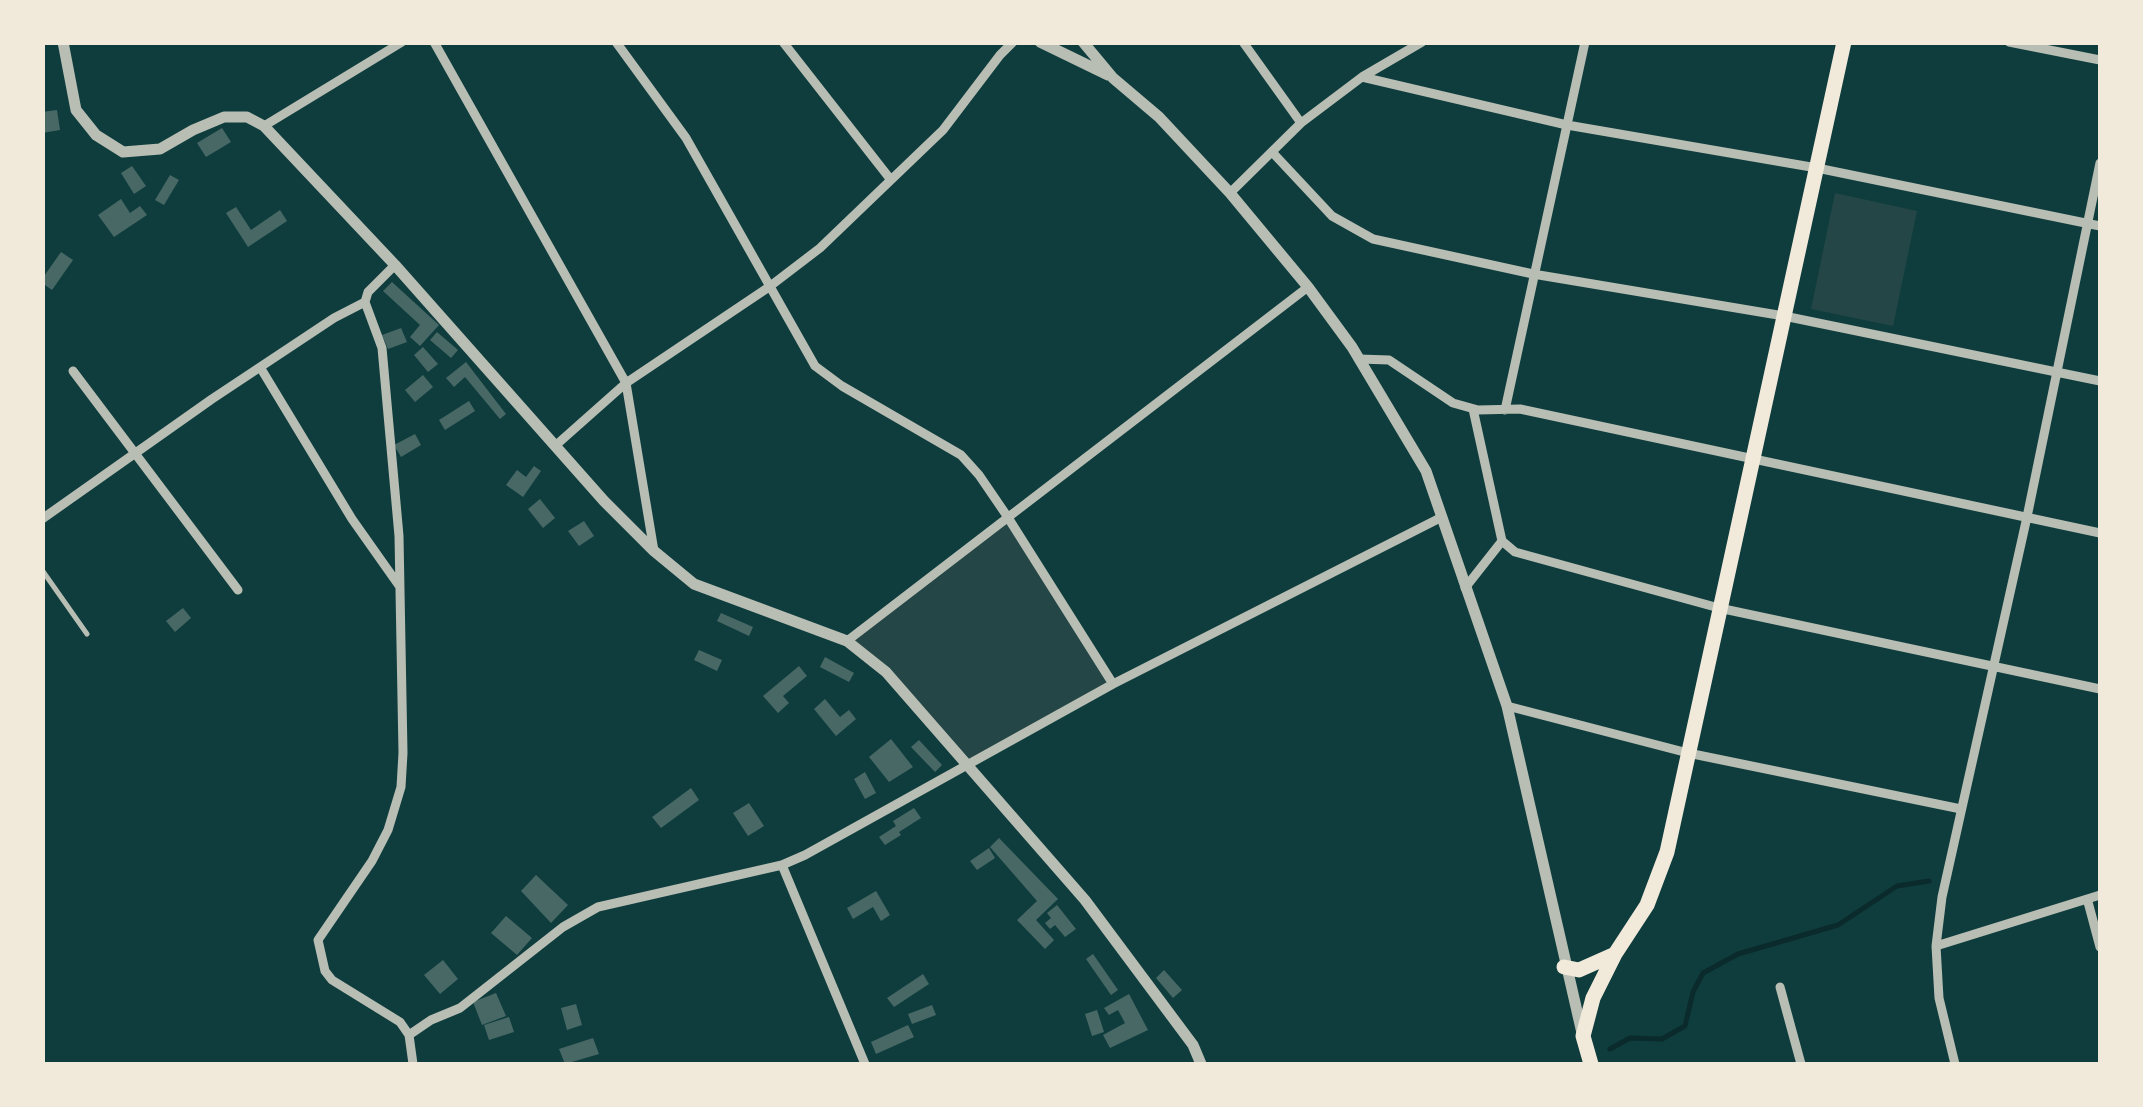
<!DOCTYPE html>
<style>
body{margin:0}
#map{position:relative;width:2143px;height:1107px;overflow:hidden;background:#0f3d3e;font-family:Lora,serif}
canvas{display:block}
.frame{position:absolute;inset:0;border:45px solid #f1e9da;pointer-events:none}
</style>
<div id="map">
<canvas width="2143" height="1107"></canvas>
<div class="frame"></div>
</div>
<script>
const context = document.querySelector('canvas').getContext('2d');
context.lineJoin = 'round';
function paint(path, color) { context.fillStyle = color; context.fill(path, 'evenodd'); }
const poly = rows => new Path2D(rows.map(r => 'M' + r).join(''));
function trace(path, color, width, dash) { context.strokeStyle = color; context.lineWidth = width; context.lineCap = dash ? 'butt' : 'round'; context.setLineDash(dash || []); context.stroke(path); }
const green = poly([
 [1835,193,1917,211,1893,326,1811,309],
 [1007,516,1113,684,970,765,886,672,847,641]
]);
const stream = poly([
 [1610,1049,1630,1038,1662,1039,1685,1026,1693,992,1703,973,1738,954,1838,925,1897,886,1929,881]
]);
const building = poly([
 [57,110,60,130,42,133,42,112],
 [222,128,231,142,206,157,197,143],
 [132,166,146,186,134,194,121,173],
 [170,175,179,180,164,205,155,200],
 [121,199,130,213,140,206,147,215,114,237,98,215],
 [236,207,251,230,280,210,287,221,248,247,226,213],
 [61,252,73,260,52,290,42,283,42,279],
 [392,282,439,325,420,346,410,337,420,325,383,291],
 [401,328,407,342,388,349,382,335],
 [437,332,458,350,451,358,430,340],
 [423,347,438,364,428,372,414,355],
 [466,362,506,414,500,419,465,377,454,387,446,378],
 [423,375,433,387,415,402,405,390],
 [469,401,475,411,445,430,439,420],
 [415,434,421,445,401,457,394,445],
 [534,466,541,471,523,497,506,485,517,470,526,477],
 [540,499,555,518,543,528,528,509],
 [584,521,594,536,579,546,568,531],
 [183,608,191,618,175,632,166,621],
 [721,613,753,627,749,636,717,621],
 [699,650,722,660,717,671,694,660],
 [825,657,854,673,849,682,820,667],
 [799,666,807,676,783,696,789,703,778,713,763,696],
 [825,699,840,717,849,710,856,719,836,736,814,709],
 [891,739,913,767,889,782,869,757],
 [919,740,942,765,935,772,911,747],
 [865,772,876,793,865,799,854,779],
 [691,788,699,800,661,828,652,817],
 [749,803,764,826,748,836,733,813],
 [914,808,921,818,899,832,901,835,885,845,879,837,896,826,893,821],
 [999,838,1058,899,1036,920,1054,940,1045,949,1017,920,1037,901,990,847],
 [989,848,995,858,977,870,970,861],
 [536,875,568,905,551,923,521,891],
 [876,891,890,915,881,921,873,907,853,919,847,908],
 [1057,905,1076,929,1065,937,1055,925,1050,929,1045,923,1051,918,1047,913],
 [506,916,532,938,517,955,491,933],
 [1093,954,1118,990,1111,995,1086,959],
 [443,960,458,979,440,994,424,975],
 [1164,970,1182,990,1173,998,1156,978],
 [923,974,929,984,894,1007,887,998],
 [496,993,506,1016,482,1025,473,1002],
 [1129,994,1148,1030,1110,1048,1103,1035,1125,1023,1118,1010,1109,1015,1104,1008],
 [576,1004,582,1025,567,1030,561,1008],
 [932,1005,936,1015,912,1024,908,1014],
 [1097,1010,1104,1032,1092,1036,1085,1014],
 [509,1017,514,1032,489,1040,484,1025],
 [908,1025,914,1037,876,1054,871,1042],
 [593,1038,599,1054,565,1064,559,1049]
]);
const service = poly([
 [42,570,87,634]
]);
const minor = poly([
 [434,42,626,383,654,551],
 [616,42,686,138,815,366,842,386,961,455,979,475,1007,516,1113,684],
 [783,42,891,180],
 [1243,42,1301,123],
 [2009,42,2100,60],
 [1362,77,1567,125,1817,168,2100,226],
 [264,126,402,42],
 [1273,153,1332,216,1373,239,1533,274,1784,316,2100,381],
 [1230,193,1301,123,1362,77,1422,42],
 [395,265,368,292,365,302,382,348,399,536,403,753,401,787,388,830,372,861,318,940,325,971,332,980,400,1022,409,1035,413,1064],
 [1359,359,1389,360,1453,403,1478,410,1520,409,2100,533],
 [260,367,352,519,400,587],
 [73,371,238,590],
 [1473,409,1502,541,1515,552,1719,608,2100,689],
 [1505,410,1585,42],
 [555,446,626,383,769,287,820,248,943,130,1000,55,1013,42],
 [42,519,212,399,334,318,365,302],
 [1465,588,1502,541],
 [847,641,1308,287],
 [1507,706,1688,753,1961,809],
 [782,865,865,1064],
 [2088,902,2100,947],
 [1936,946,2100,895],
 [1780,987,1801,1064],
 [409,1035,431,1020,460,1008,563,927,598,907,782,865,805,855,1113,684,1442,517],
 [1955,1064,1939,998,1936,946,1942,897,2027,517,2100,163]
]);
const tertiary = poly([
 [63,42,76,110,96,135,123,152,160,149,193,130,224,117,247,117,264,126,395,265,604,501,654,551,694,584,847,641,886,672,1085,900,1193,1045,1201,1064],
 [1040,42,1108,75],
 [1083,42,1113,78,1159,117,1230,193,1308,287,1352,347,1426,471,1507,706,1582,1033]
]);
const trunk = poly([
 [1564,967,1579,970,1615,954],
 [1591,1064,1583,1036,1593,998,1615,954,1647,905,1667,852,1844,42]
]);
paint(green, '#244646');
trace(stream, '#0a2a2b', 5);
paint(building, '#486865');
trace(service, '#b8beb3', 5);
trace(minor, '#b8beb3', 9);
trace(tertiary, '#b8beb3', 11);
trace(trunk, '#f1e9da', 15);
</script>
